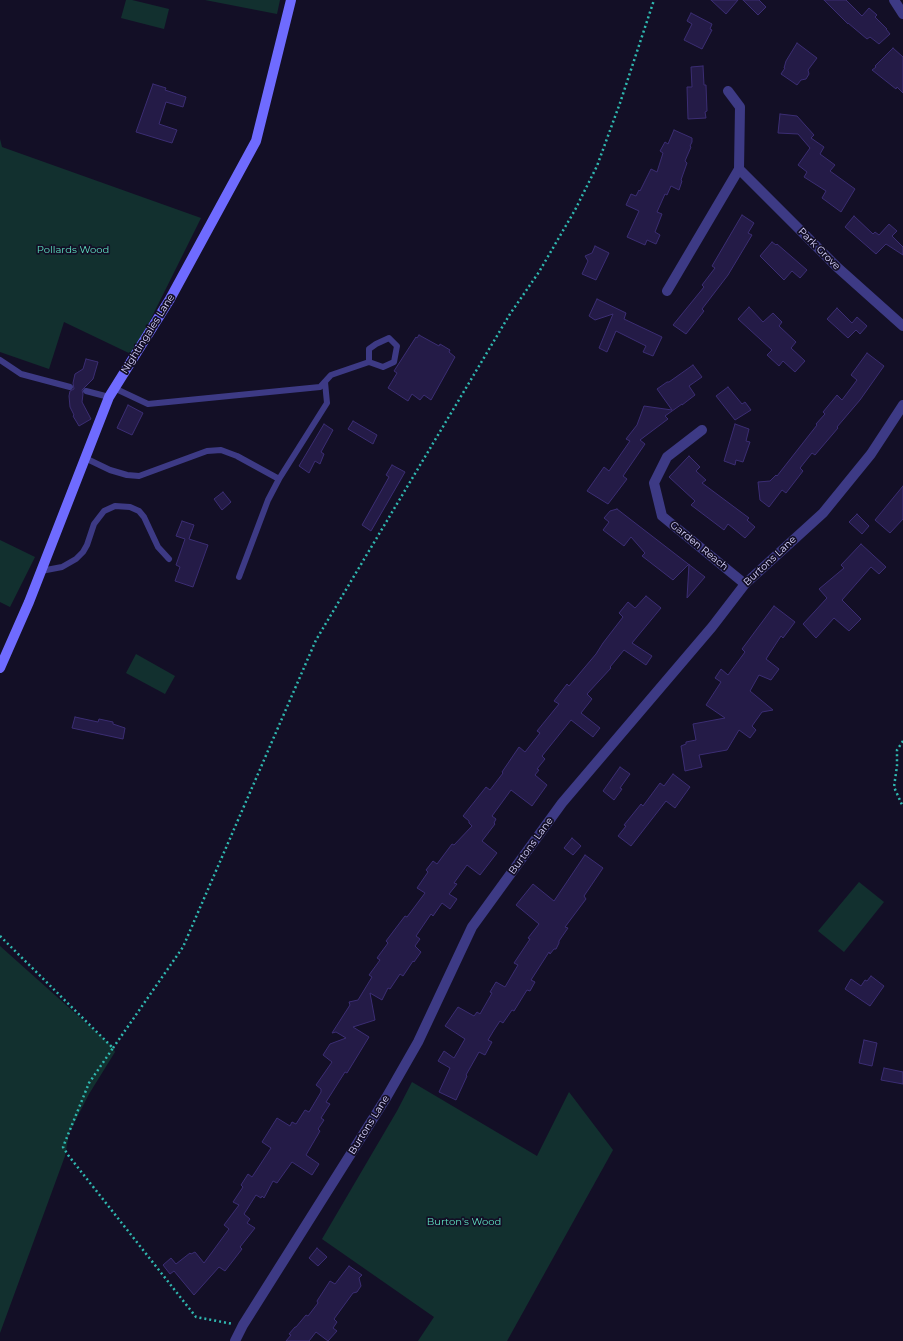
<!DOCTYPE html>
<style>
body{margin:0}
canvas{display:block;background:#130f26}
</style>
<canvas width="903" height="1341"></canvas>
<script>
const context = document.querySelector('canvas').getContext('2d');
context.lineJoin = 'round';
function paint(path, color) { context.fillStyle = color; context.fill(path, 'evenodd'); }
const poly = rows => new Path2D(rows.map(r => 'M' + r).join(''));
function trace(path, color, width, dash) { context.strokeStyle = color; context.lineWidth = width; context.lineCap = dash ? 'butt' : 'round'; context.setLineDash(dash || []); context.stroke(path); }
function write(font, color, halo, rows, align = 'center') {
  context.font = font + ' Montserrat,sans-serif'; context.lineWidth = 3.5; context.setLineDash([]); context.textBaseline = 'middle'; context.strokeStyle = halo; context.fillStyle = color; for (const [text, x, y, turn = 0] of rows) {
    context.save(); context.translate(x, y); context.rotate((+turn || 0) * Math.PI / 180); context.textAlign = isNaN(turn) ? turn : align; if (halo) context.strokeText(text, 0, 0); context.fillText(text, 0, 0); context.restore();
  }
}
const green = poly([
 [126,0,132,0,169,9,164,29,121,18],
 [205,0,280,0,277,14],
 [0,139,2,147,201,218,133,355,64,322,49,369,0,352],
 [0,540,35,557,10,607,0,602],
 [136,654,175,676,165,694,126,673],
 [859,882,884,902,844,952,818,931],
 [0,946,112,1046,115,1052,89,1094,69,1133,65,1156,0,1333],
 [412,1082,537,1156,569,1092,613,1150,507,1341,418,1341,434,1317,322,1239,397,1111]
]);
const building = poly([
 [711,0,738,0,726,14,711,0],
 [743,0,759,0,766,7,758,15,743,0],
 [824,0,846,0,862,16,869,8,877,15,875,17,887,29,886,29,890,34,879,44,870,37,867,39,848,23,848,24,824,0],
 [691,13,712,24,710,29,712,30,702,49,684,40,692,24,687,21,691,13],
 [797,43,817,58,808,70,809,74,806,79,801,80,797,85,781,74,785,68,784,68,786,61,797,43],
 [893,48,903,57,903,93,897,87,896,89,872,70,876,67,875,66,893,48],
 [703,66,704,85,706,85,707,111,705,112,706,118,688,119,687,87,692,87,691,67,703,66],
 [153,84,166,88,165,90,186,97,183,107,166,102,159,124,177,130,172,143,136,132,153,84],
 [780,114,797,116,814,135,811,138,824,147,820,154,835,165,830,171,855,189,841,212,822,198,826,191,804,177,807,172,798,165,810,148,798,134,778,133,780,114],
 [674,130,692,138,692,142,690,146,691,147,685,161,687,163,681,180,682,181,679,190,671,186,667,195,665,194,657,212,662,214,655,232,660,235,656,244,647,240,645,245,627,237,639,211,626,205,631,194,636,196,639,190,640,191,651,169,657,172,663,153,660,151,665,142,668,144,674,130],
 [742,215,754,223,748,233,752,235,728,275,702,309,704,311,686,334,673,325,704,287,702,285,715,268,712,266,742,215],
 [854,216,873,234,875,232,879,235,889,224,897,231,892,236,903,247,903,255,886,244,876,254,845,227,854,216],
 [772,242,776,245,777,244,807,270,800,278,792,271,784,280,760,256,772,242],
 [595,246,609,253,596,280,582,274,588,261,585,256,592,253,595,246],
 [597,299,626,313,624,319,662,337,653,356,643,352,646,346,616,331,607,352,599,348,613,314,595,320,589,316,597,299],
 [749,307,763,322,773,313,782,322,779,326,796,342,791,348,805,361,795,372,783,361,779,366,767,355,772,350,738,319,749,307],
 [837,308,852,323,857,317,867,326,860,334,856,330,848,338,827,319,837,308],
 [419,335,439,346,440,344,450,350,449,352,455,357,431,400,424,395,420,400,412,394,408,401,388,388,397,373,394,371,416,337,417,338,419,335],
 [867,353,884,366,860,400,837,427,838,428,815,455,812,453,800,468,803,471,786,493,782,490,769,507,760,500,758,482,770,481,776,475,777,476,817,425,816,424,825,414,823,412,837,395,842,400,857,380,851,375,867,353],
 [86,359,98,362,93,379,82,390,83,394,82,402,91,419,79,426,73,416,74,415,70,407,69,396,70,391,74,389,73,383,75,374,83,369,86,359],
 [693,365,702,377,689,386,695,395,682,405,682,404,665,416,668,419,640,440,645,444,623,476,627,479,608,504,587,491,604,467,609,471,630,441,626,439,637,425,644,406,672,410,657,389,667,382,669,382,693,365],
 [728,387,742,404,745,402,751,410,735,420,716,396,728,387],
 [128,405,143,413,132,435,117,428,128,405],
 [353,421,377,435,373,444,348,429,353,421],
 [324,424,333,430,321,452,324,454,320,464,315,461,309,473,299,466,324,424],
 [735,424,749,429,746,441,750,442,743,462,736,460,735,465,724,461,735,424],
 [689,456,700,467,696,471,706,480,702,483,749,518,747,520,755,527,745,538,728,524,724,530,691,505,695,501,669,477,689,456],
 [392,465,405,472,371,531,362,525,389,477,386,475,392,465],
 [903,486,903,519,890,533,875,520,903,486],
 [223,492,231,502,222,510,214,499,223,492],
 [617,509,705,577,687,598,689,564,673,580,642,556,645,553,631,537,624,546,603,530,609,522,604,518,610,511,617,509],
 [857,514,869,526,862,534,849,522,857,514],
 [182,521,194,525,189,539,208,545,193,587,175,581,180,567,176,565,185,539,176,536,182,521],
 [861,544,886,567,879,574,871,567,842,600,861,619,849,631,834,618,816,638,803,624,827,598,819,589,844,568,841,565,861,544],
 [646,596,661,608,632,643,652,656,646,665,624,650,610,667,611,668,587,694,592,699,581,713,600,728,593,737,571,720,542,756,545,759,537,769,539,770,535,775,547,785,532,806,511,790,492,816,496,819,494,823,495,824,482,841,497,853,480,875,467,865,454,883,457,884,449,894,457,899,450,909,442,903,433,916,431,914,416,936,420,939,415,946,421,952,414,962,413,961,403,976,400,974,390,989,388,988,382,1000,370,993,375,1020,353,1027,369,1037,347,1073,345,1072,326,1102,330,1104,321,1118,324,1120,318,1129,320,1131,306,1155,319,1164,312,1175,292,1162,277,1183,273,1181,264,1198,262,1196,261,1198,256,1195,244,1214,250,1219,247,1223,255,1228,240,1247,242,1249,225,1271,219,1267,194,1295,174,1271,170,1274,163,1265,171,1258,176,1264,190,1253,191,1254,195,1252,204,1263,229,1229,224,1225,239,1205,233,1202,243,1187,241,1185,248,1174,252,1177,271,1148,262,1142,277,1118,290,1126,292,1122,296,1124,305,1110,309,1112,321,1092,321,1089,316,1085,332,1062,323,1055,330,1044,346,1038,336,1032,332,1033,350,1005,349,1002,358,1000,372,977,369,975,380,960,377,958,388,943,386,941,405,916,407,917,425,893,417,888,428,872,426,870,433,861,437,864,452,844,454,845,472,826,469,823,469,821,463,816,486,787,490,790,503,773,502,772,519,747,525,752,540,733,537,731,559,704,554,701,567,684,569,686,596,654,603,643,623,617,619,613,628,602,635,608,646,596],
 [774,606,795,622,783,638,781,636,766,659,779,669,771,680,759,675,750,691,773,710,762,712,752,726,756,730,750,738,739,730,727,750,699,755,702,767,685,771,681,746,686,744,686,742,696,740,693,724,725,718,706,705,721,682,715,678,721,669,728,675,745,652,742,649,774,606],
 [75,717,98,722,99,719,113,722,113,724,125,728,123,739,72,728,75,717],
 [620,767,630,774,620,788,622,789,614,800,603,791,620,767],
 [673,774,690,787,675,808,666,801,631,846,618,836,626,826,624,825,641,804,643,806,660,783,664,786,673,774],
 [572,838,581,846,573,855,564,848,572,838],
 [585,855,603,868,584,896,586,899,565,927,568,928,559,941,559,943,556,949,554,949,550,954,549,952,531,980,535,982,530,991,527,990,514,1011,512,1010,503,1023,500,1021,494,1030,488,1040,492,1042,485,1055,479,1052,466,1075,467,1076,456,1100,439,1092,450,1068,438,1061,444,1051,454,1058,465,1039,445,1026,458,1007,474,1016,477,1012,480,1014,492,993,490,992,496,982,505,987,518,965,514,963,530,939,528,938,539,924,516,905,533,884,554,901,585,855],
 [871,976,884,986,870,1006,845,989,851,979,861,986,865,980,867,981,871,976],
 [864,1040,877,1043,872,1066,859,1063,864,1040],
 [884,1068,903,1072,903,1084,881,1080,884,1068],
 [317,1248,327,1257,318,1266,309,1258,317,1248],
 [349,1266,362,1275,359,1278,361,1286,357,1292,353,1293,334,1319,337,1322,333,1328,337,1331,328,1341,316,1332,309,1341,286,1341,291,1335,289,1334,295,1327,296,1327,306,1315,308,1316,318,1303,317,1301,330,1281,335,1284,349,1266]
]);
const path = poly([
 [903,741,897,750,897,766,894,787,903,807],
 [0,936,113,1048,89,1083,63,1147,68,1155,196,1317,233,1324],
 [113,1048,183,947,316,640,510,314,539,272,575,210,597,166,620,103,654,0]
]);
const service = poly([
 [0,360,21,374,70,387],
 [114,388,148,404,320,387,331,375,369,362,369,349,376,344,389,338,397,346,394,362,383,367,369,362],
 [86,391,109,397],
 [85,458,110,470,127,475,139,476,207,451,221,450,237,456,279,479],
 [41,571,62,567,76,559,83,552,87,545,94,524,104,511,115,506,130,507,139,511,144,517,158,547,169,559],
 [239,577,268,500,279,479,327,403,325,382]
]);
const minor = poly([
 [894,0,903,14],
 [739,169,837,267,903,326],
 [667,291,739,169,740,107,728,91],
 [702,430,667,457,654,483,662,516,745,584],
 [235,1341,243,1325,386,1098,418,1042,472,927,562,803,712,627,745,584,823,513,871,454,903,405]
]);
const secondary = poly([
 [0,668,29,602,109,397,170,299,256,141,291,0]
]);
const streetNames = [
 ["Park Grove",819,249,45],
 ["Nightingales Lane",148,334,-58],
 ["Garden Reach",699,546,39],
 ["Burtons Lane",770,561,-43],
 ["Burtons Lane",531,846,-54],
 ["Burtons Lane",369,1125,-58]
];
const parkNames = [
 ["Pollards Wood",73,250],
 ["Burton's Wood",464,1222]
];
paint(green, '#12302f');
paint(building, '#241b47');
trace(building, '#3b2d73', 1);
trace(path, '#2fb8b0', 2.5, [2, 3]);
trace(service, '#3d3a85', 6);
trace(minor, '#3d3a85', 10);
trace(secondary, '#6f6bff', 10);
write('10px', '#d9d4ff', '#130f26', streetNames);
write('10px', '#5fe0c0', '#130f26', parkNames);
</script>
